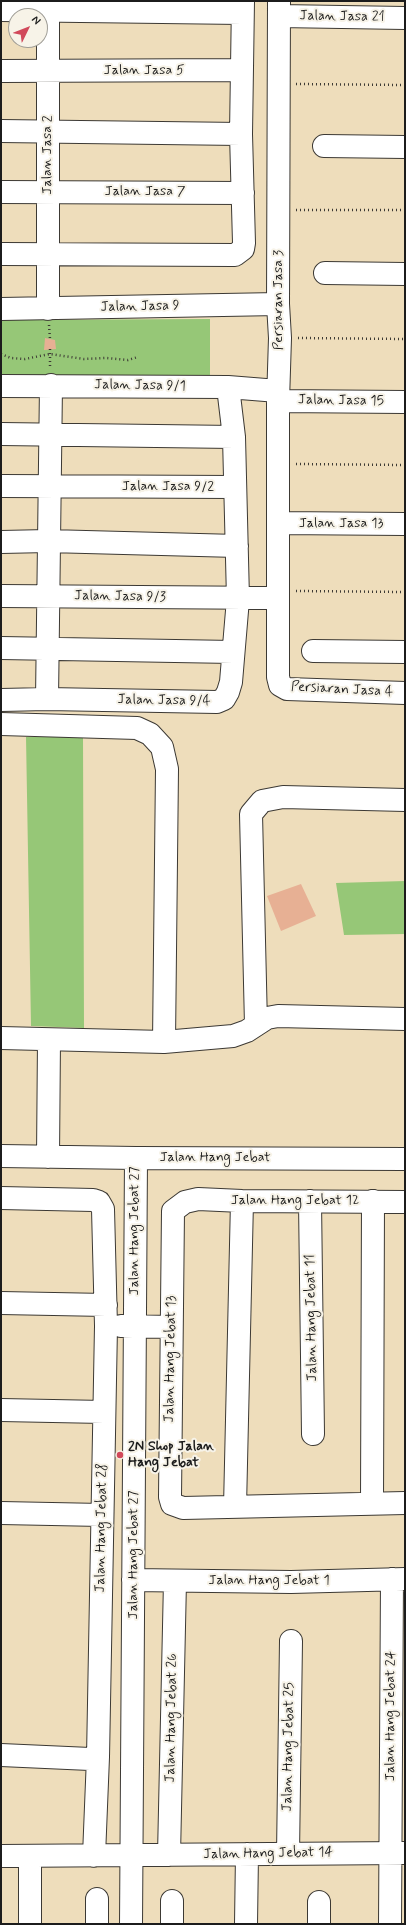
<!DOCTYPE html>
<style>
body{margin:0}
#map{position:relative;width:406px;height:1925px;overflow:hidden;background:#edb;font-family:Mynerve,sans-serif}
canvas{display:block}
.frame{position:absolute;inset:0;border:2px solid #1c1c1c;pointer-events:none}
.north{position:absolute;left:8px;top:8px;width:40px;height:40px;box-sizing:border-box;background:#f7f3e8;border:1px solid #9f9d96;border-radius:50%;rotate:47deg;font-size:11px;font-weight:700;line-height:16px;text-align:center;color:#1c1c1c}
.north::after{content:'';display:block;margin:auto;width:14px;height:18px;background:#d1495b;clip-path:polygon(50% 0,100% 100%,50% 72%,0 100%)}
</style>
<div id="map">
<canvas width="406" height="1925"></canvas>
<div class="frame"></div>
<div class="north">N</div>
</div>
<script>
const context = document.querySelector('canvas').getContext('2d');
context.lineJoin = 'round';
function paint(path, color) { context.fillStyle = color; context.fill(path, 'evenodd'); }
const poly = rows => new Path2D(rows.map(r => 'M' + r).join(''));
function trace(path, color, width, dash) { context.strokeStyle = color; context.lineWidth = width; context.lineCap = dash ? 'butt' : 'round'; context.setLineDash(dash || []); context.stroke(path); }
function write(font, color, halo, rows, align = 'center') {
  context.font = font + ' Mynerve,sans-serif'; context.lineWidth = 4; context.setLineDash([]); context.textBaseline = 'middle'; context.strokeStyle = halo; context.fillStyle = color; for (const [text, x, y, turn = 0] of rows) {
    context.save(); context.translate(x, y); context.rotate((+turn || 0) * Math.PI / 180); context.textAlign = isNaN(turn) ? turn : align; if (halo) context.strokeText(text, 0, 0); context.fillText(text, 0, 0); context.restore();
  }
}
const green = poly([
 [210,319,210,377,1,375,1,320],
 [26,737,83,737,84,1028,31,1026],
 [405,881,405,934,344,935,336,883]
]);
const building = poly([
 [45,338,55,340,56,349,44,350],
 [301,884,316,916,281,931,267,896]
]);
const path = poly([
 [296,84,405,85],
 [296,210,405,210],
 [49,325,50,339],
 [298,338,405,339],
 [50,349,50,369],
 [1,354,11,358,25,359,50,354,84,359,106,358,128,360,138,357],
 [296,464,405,465],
 [296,591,405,592]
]);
const minor = poly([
 [279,1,278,304,280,338,278,401,278,677,280,685,287,689,405,693],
 [1,10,242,13],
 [279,16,405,18],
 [1,71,241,70],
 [1,131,241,134],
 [324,146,405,147],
 [1,192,243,193],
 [1,254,235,255,243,249,244,243,241,134,243,1],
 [325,273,405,274],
 [1,309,278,304],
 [48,309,48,1],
 [1,386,228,387,278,391],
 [278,401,405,402],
 [1,434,234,437],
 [1,486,235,487],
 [278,523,405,524],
 [1,542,48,541,237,546],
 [1,596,278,598],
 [1,648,233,652],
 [313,651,405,652],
 [47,699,51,385],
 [1,700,47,699,217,702,224,699,228,692,231,682,238,599,234,437,228,387],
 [1,724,137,728,150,734,162,747,167,769,164,1042],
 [256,1025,251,814,262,801,283,797,405,800],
 [1,1038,164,1042,233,1036,247,1031,267,1018,278,1016,405,1019],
 [1,1156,136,1158,405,1159],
 [48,1157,49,1040],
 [1,1198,93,1200,99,1202,103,1209,106,1326,98,1757,94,1856],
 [310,1201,313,1434],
 [405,1202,242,1201,198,1199,185,1202,173,1211,170,1497,172,1504,183,1508,405,1503],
 [1,1303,106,1305],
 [121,1326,171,1327],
 [1,1410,104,1412],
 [372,1503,373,1201],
 [235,1507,242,1201],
 [1,1513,102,1515],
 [133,1580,291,1582,405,1579],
 [1,1755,90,1759,98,1757],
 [288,1854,291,1641],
 [169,1855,175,1581],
 [1,1856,405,1853],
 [30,1856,30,1924],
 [97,1899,97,1924],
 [319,1902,319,1924],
 [131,1924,136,1158],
 [172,1924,172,1901],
 [246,1924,247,1854],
 [390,1924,392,1579]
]);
const markers = [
 [120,1455,4,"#d1495b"]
];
const streetNames = [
 ["Jalan Jasa 21",342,17,1],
 ["Jalan Jasa 5",144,71],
 ["Jalan Jasa 2",48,155,-90],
 ["Jalan Jasa 7",145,192],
 ["Persiaran Jasa 3",279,300,-90],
 ["Jalan Jasa 9",140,307,-1],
 ["Jalan Jasa 9/1",140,386,1],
 ["Jalan Jasa 15",341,401,1],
 ["Jalan Jasa 9/2",168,487],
 ["Jalan Jasa 13",341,524],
 ["Jalan Jasa 9/3",120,597,1],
 ["Persiaran Jasa 4",342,690,3],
 ["Jalan Jasa 9/4",164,701,1],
 ["Jalan Hang Jebat",215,1158],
 ["Jalan Hang Jebat 12",295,1201],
 ["Jalan Hang Jebat 27",135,1231,-90],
 ["Jalan Hang Jebat 11",312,1318,-91],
 ["Jalan Hang Jebat 13",171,1359,-89],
 ["Jalan Hang Jebat 28",102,1528,-89],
 ["Jalan Hang Jebat 27",134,1555,-90],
 ["Jalan Hang Jebat 1",269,1581],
 ["Jalan Hang Jebat 24",391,1716,-90],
 ["Jalan Hang Jebat 26",172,1718,-89],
 ["Jalan Hang Jebat 25",289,1747,-89],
 ["Jalan Hang Jebat 14",268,1854,-1]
];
const poiNames = [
 ["2N Shop Jalan",128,1447],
 ["Hang Jebat",128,1463]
];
paint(green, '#96c777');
paint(building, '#e7b094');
trace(minor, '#3c3934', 24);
trace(path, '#3c3934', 2.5, [1, 3]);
trace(minor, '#fff', 22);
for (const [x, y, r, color] of markers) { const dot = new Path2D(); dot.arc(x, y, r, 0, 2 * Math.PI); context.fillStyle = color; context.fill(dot); trace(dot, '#f7f3e8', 1.5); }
write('14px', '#1c1c1c', '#f7f3e8', streetNames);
write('bold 14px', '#1c1c1c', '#f7f3e8', poiNames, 'left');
</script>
